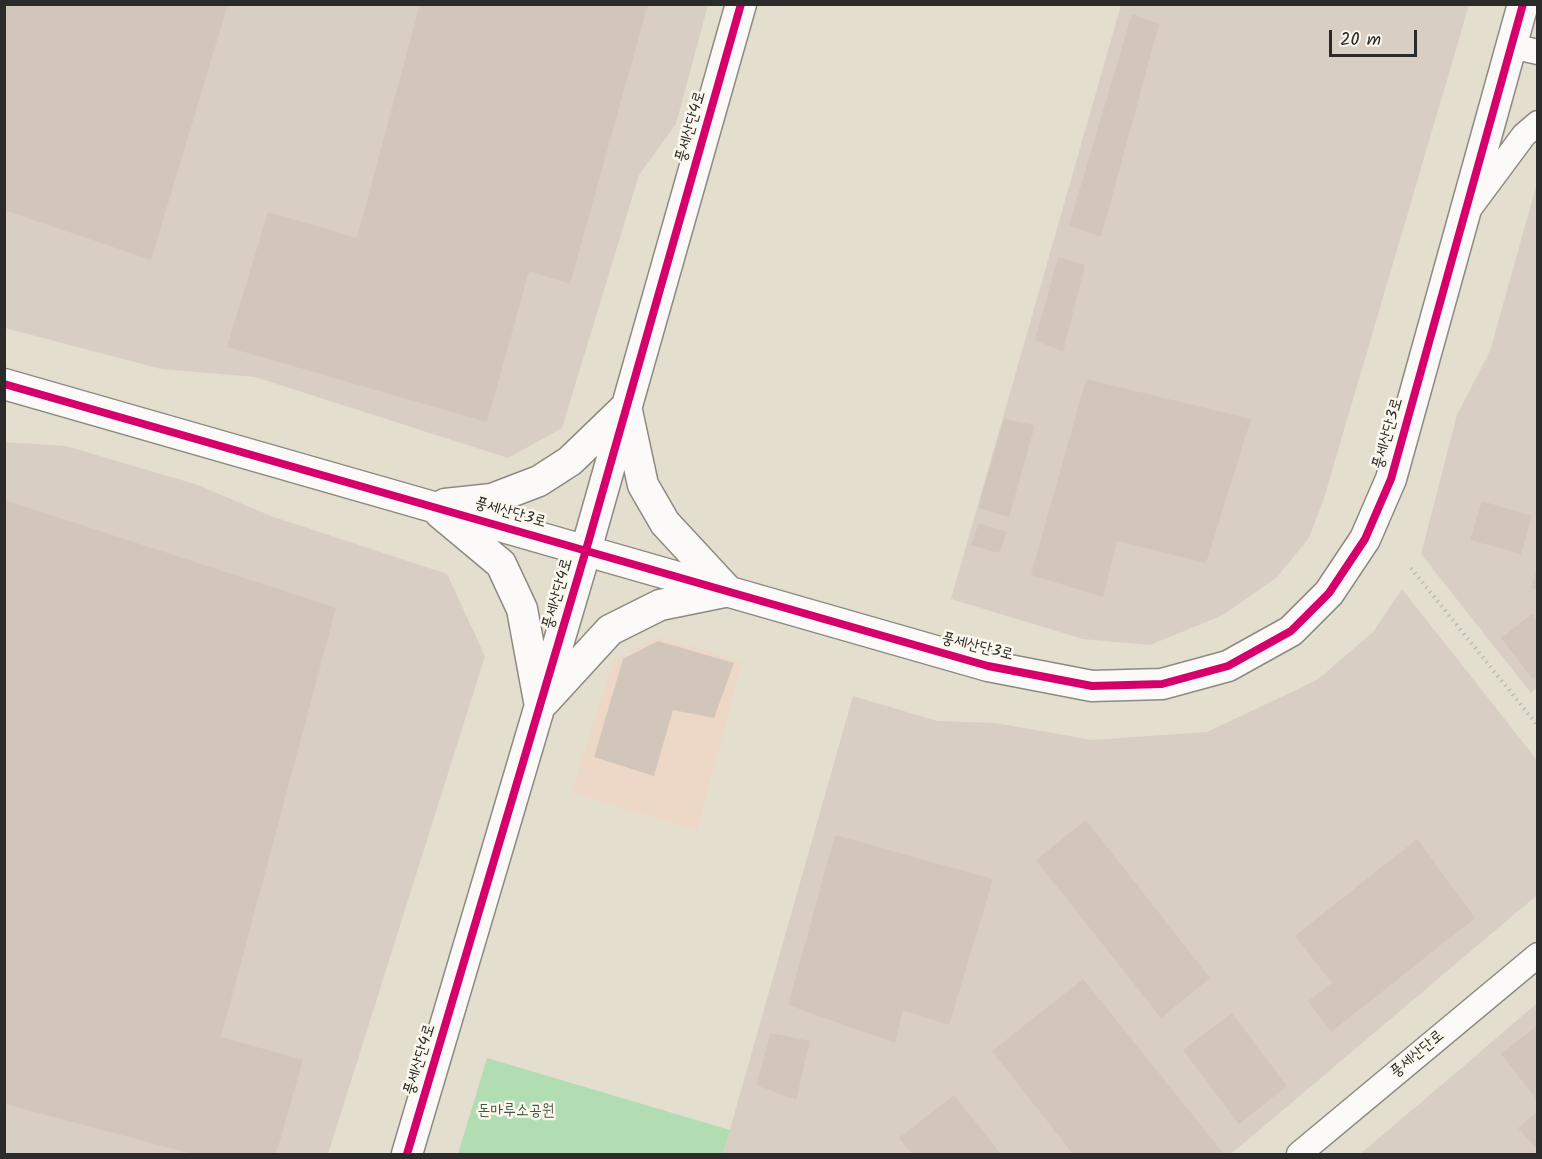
<!DOCTYPE html>
<meta charset="utf-8">
<style>
body{margin:0}
#map{position:relative;width:1542px;height:1159px;overflow:hidden;background:#e4dece;font-family:Kalam,sans-serif}
canvas{display:block}
.frame{position:absolute;inset:0;border:6px solid #2b2b2b;pointer-events:none}
.scale{position:absolute;left:1329px;top:30px;width:88px;height:27px;box-sizing:border-box;border:3px solid #2b2b2b;border-top:0;padding-left:8px;font-size:18px;line-height:21px;white-space:nowrap;color:#2b2b2b;-webkit-text-stroke:4px #fbf7ec;paint-order:stroke}
</style>
<div id="map">
<canvas width="1542" height="1159"></canvas>
<div class="frame"></div>
<div class="scale">20 m</div>
</div>
<script>
const context = document.querySelector('canvas').getContext('2d');
context.lineJoin = 'round';
function paint(path, color) { context.fillStyle = color; context.fill(path, 'evenodd'); }
const poly = rows => new Path2D(rows.map(r => 'M' + r).join(''));
function trace(path, color, width, dash) { context.strokeStyle = color; context.lineWidth = width; context.lineCap = dash ? 'butt' : 'round'; context.setLineDash(dash || []); context.stroke(path); }
function write(font, color, halo, rows, align = 'center') {
  context.font = font + ' Kalam,"Poor Story",sans-serif'; context.lineWidth = 5; context.setLineDash([]); context.textBaseline = 'middle'; context.strokeStyle = halo; context.fillStyle = color; for (const [text, x, y, turn = 0] of rows) {
    context.save(); context.translate(x, y); context.rotate((+turn || 0) * Math.PI / 180); context.textAlign = isNaN(turn) ? turn : align; if (halo) context.strokeText(text, 0, 0); context.fillText(text, 0, 0); context.restore();
  }
}
const built = poly([
 [659,637,742,662,697,830,571,793,613,661]
]);
const industrial = poly([
 [4,5,708,5,676,124,639,175,562,428,508,458,255,377,161,369,5,328],
 [1121,5,1469,5,1324,498,1309,538,1276,578,1223,615,1150,645,1083,639,951,599],
 [1537,183,1537,688,1531,693,1421,554,1457,415,1490,351],
 [4,442,66,446,198,485,271,516,447,574,485,656,328,1154,5,1154],
 [1402,589,1537,760,1537,895,1231,1154,723,1154,853,696,937,721,996,723,1092,740,1207,732,1317,680,1373,632],
 [1537,1003,1537,1154,1360,1154,1457,1072]
]);
const green = poly([
 [487,1058,730,1130,723,1154,458,1154]
]);
const building = poly([
 [4,4,228,4,151,260,4,210],
 [420,4,648,4,570,284,529,271,487,422,227,347,268,212,357,238],
 [1132,14,1159,24,1101,237,1069,225],
 [1058,257,1085,265,1063,352,1035,340],
 [1086,379,1251,419,1206,563,1117,541,1103,597,1031,575],
 [1004,419,1035,425,1009,517,978,508],
 [5,500,336,608,221,1037,303,1060,276,1154,192,1154,5,1104],
 [1482,501,1532,516,1521,554,1470,540],
 [979,523,1007,532,999,553,971,545],
 [1537,568,1538,569,1538,590,1531,588],
 [1532,614,1538,622,1538,676,1533,679,1501,638],
 [658,641,734,663,714,718,673,710,654,776,594,757,623,659],
 [1086,820,1210,978,1161,1018,1036,860],
 [835,835,993,879,949,1025,903,1010,895,1043,788,1005],
 [1417,839,1475,918,1331,1032,1308,1001,1332,983,1295,936],
 [1083,979,1224,1154,1073,1154,992,1051],
 [1232,1013,1287,1086,1239,1124,1183,1050],
 [1538,1025,1538,1101,1501,1054],
 [771,1033,810,1041,796,1100,756,1085],
 [954,1095,1001,1154,912,1154,899,1138],
 [1538,1111,1538,1150,1518,1128]
]);
const path = poly([
 [1411,568,1538,726]
]);
const minor = poly([
 [1511,46,1538,52],
 [1469,209,1524,135,1538,123],
 [1299,1154,1538,955]
]);
const tertiary = poly([
 [4,384,988,666,1092,686,1162,684,1228,666,1291,631,1329,593,1365,539,1391,479,1523,4],
 [627,411,643,485,665,523,728,591],
 [445,504,492,499,539,481,570,461,625,408],
 [440,513,501,564,522,609,539,701],
 [544,702,610,630,660,605,724,592],
 [407,1154,586,550,741,4]
]);
const cycleway = poly([
 [4,384,988,666,1092,686,1162,684,1228,666,1291,631,1329,593,1365,539,1391,479,1523,4],
 [407,1154,586,550,741,4]
]);
const streetNames = [
 ["풍세산단4로",692,127,-74],
 ["풍세산단3로",1389,434,-74],
 ["풍세산단3로",510,514,16],
 ["풍세산단4로",559,594,-74],
 ["풍세산단3로",977,648,14],
 ["풍세산단로",1418,1055,-40],
 ["풍세산단4로",421,1060,-73]
];
const parkNames = [
 ["돈마루소공원",516,1112]
];
paint(built, '#edd8c7');
paint(industrial, '#d9cec4');
paint(green, '#b2ddb2');
paint(building, '#d2c6bb');
trace(minor, '#8d8a82', 27);
trace(tertiary, '#8d8a82', 33);
trace(path, '#bcbbb8', 4, [1.5, 4.5]);
trace(minor, '#fbfaf8', 24);
trace(tertiary, '#fbfaf8', 30);
trace(cycleway, '#d6006c', 8);
write('16px', '#2b2b2b', '#fbf7ec', streetNames);
write('16px', '#435747', '#fbf7ec', parkNames);
</script>
